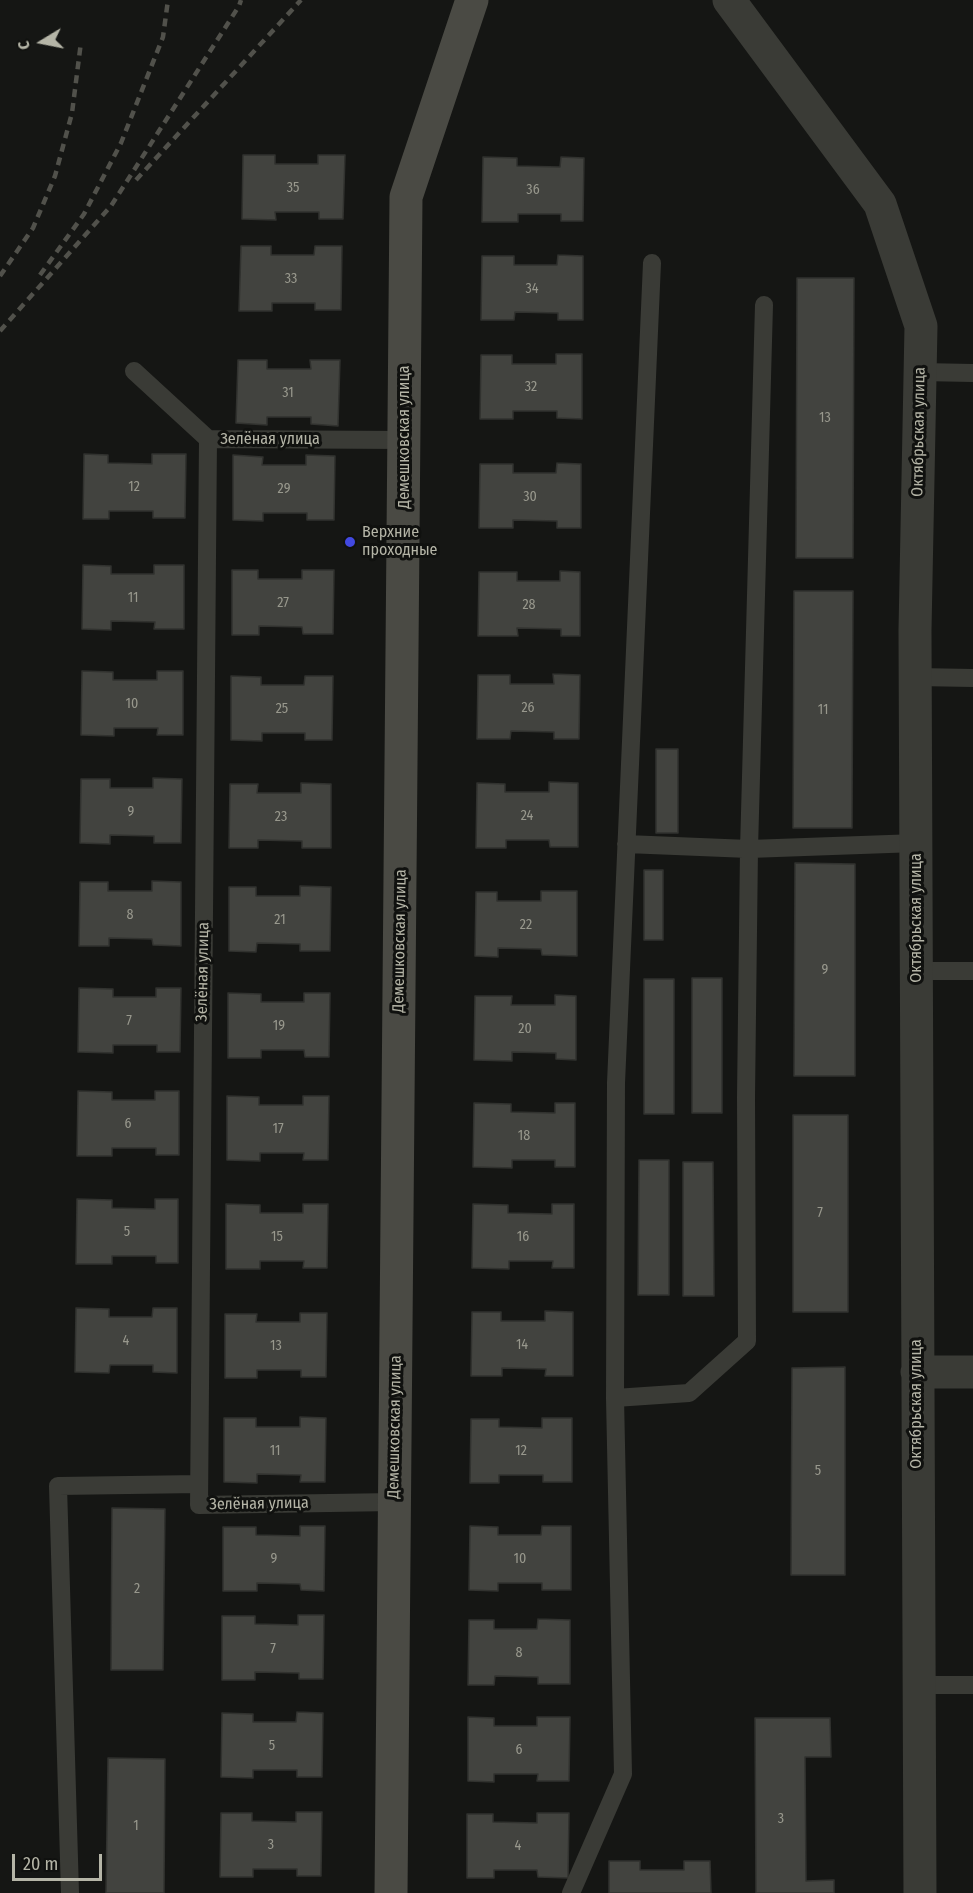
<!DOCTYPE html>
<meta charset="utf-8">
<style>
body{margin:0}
#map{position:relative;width:973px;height:1893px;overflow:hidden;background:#151614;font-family:"Fira Sans Condensed",sans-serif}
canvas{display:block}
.north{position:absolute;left:12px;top:12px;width:60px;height:60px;-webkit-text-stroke:4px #10110f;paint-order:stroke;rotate:260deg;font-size:16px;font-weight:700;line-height:24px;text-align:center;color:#b5b5a7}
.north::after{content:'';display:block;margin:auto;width:21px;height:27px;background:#b5b5a7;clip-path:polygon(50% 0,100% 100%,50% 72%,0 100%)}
.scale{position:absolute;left:12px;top:1854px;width:90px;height:27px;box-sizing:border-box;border:3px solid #b5b5a7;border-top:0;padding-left:8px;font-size:18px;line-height:21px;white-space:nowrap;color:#b5b5a7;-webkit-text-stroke:4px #10110f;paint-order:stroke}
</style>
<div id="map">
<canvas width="973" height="1893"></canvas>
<div class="north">С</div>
<div class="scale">20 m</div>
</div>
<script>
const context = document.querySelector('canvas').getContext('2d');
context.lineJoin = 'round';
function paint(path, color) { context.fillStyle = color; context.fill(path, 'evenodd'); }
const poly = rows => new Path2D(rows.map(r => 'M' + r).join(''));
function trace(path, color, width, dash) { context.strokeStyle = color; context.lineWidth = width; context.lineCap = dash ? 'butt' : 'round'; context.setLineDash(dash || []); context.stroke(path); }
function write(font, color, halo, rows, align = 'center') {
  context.font = font + ' "Fira Sans Condensed",sans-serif'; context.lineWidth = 6; context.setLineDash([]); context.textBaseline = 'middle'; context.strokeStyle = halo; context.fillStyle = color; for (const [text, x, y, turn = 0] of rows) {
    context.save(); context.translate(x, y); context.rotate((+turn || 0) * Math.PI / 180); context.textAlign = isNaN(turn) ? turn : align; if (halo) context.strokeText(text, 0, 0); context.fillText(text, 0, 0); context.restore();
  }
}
const building = poly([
 [243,155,275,155,275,164,318,164,318,155,345,155,343,219,319,219,319,212,275,212,276,220,242,219,243,155],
 [483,157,517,158,517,166,560,167,561,157,584,158,583,221,561,221,561,214,518,214,518,222,482,222,483,157],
 [241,246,271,246,271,255,314,255,315,246,342,246,341,310,315,310,315,303,272,303,272,311,239,311,241,246],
 [558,255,583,256,583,320,558,320,558,313,515,312,514,320,481,320,482,256,514,256,514,265,557,265,558,255],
 [797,278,854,278,853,558,796,558,797,278],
 [556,354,582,354,582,419,557,418,557,411,513,411,513,419,480,419,481,355,512,355,512,364,556,364,556,354],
 [238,360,267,360,267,369,311,369,310,360,340,360,338,426,311,424,311,417,267,417,267,425,236,423,238,360],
 [84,454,108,455,108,463,152,464,152,454,186,454,185,518,153,518,153,511,109,511,109,519,83,519,84,454],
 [233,455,263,457,262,465,306,465,306,455,335,456,334,520,307,520,307,513,263,513,263,521,233,520,233,455],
 [557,463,581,464,581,528,557,528,557,521,513,520,513,528,479,528,480,464,513,464,513,473,556,473,557,463],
 [83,565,111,566,111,574,154,574,154,565,184,565,184,629,154,629,155,622,111,621,111,630,82,629,83,565],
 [232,570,258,570,258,579,302,579,302,570,334,570,333,634,303,634,302,627,259,626,259,635,232,635,232,570],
 [560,571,580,572,580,636,561,636,561,629,517,628,518,636,478,636,479,572,517,572,517,581,560,581,560,571],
 [794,591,853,591,852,828,793,828,794,591],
 [82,671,113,672,113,680,157,680,157,671,183,671,183,735,157,735,158,728,114,728,114,736,81,735,82,671],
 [553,674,580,675,579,739,554,739,554,732,511,731,510,739,477,739,478,675,510,675,510,684,554,684,553,674],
 [231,676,261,677,261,685,304,685,305,676,333,676,332,740,305,740,305,733,262,733,262,741,231,740,231,676],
 [656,749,678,749,678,833,656,833,656,749],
 [153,778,182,779,181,843,154,843,154,836,110,835,110,844,80,843,81,779,110,779,110,788,153,788,153,778],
 [549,782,578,783,578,847,550,847,549,840,506,840,506,848,476,848,477,783,505,784,505,792,549,792,549,782],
 [301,783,331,784,331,848,302,848,302,841,258,840,258,848,229,848,230,784,258,784,257,793,301,793,301,783],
 [795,863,855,864,855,1076,794,1076,795,863],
 [644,870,663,870,663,940,644,940,644,870],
 [152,881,181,882,181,946,153,945,152,939,109,938,109,946,79,946,80,882,108,882,108,891,152,891,152,881],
 [300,886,331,887,330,951,300,951,300,944,257,943,256,952,229,951,229,887,256,887,256,896,300,896,300,886],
 [541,891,577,891,577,956,542,955,541,949,498,948,498,957,475,956,476,892,497,892,497,901,541,901,541,891],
 [692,978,722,978,722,1113,692,1113,692,978],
 [644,979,674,979,674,1114,644,1114,644,979],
 [79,988,113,989,113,997,156,997,156,988,181,988,180,1052,157,1052,157,1045,113,1045,113,1053,78,1052,79,988],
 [228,993,261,994,261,1002,304,1002,304,993,330,993,329,1057,305,1057,304,1050,261,1050,261,1058,228,1058,228,993],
 [555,995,576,996,576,1060,556,1059,556,1053,512,1052,512,1061,474,1060,475,996,512,996,511,1005,555,1005,555,995],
 [78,1091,112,1092,112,1100,155,1100,155,1091,179,1091,179,1155,156,1155,156,1148,112,1148,112,1156,77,1156,78,1091],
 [227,1096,259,1097,259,1105,303,1105,303,1096,329,1096,328,1160,303,1160,304,1153,260,1153,260,1161,227,1160,227,1096],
 [474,1103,511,1104,511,1112,555,1113,555,1103,575,1103,575,1167,555,1167,555,1160,512,1160,512,1168,473,1167,474,1103],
 [793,1115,848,1115,848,1312,793,1312,793,1115],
 [639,1160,669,1160,669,1295,638,1295,639,1160],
 [683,1162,713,1162,714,1296,683,1296,683,1162],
 [77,1199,112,1200,112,1208,155,1209,155,1199,178,1199,178,1263,156,1263,156,1256,112,1256,112,1264,76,1264,77,1199],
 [226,1204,260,1205,260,1213,303,1213,303,1204,328,1204,327,1268,303,1268,304,1261,260,1261,260,1269,226,1269,226,1204],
 [473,1204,508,1205,508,1213,552,1214,552,1204,574,1204,574,1268,552,1268,553,1261,509,1261,509,1269,472,1268,473,1204],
 [76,1308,109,1309,109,1317,152,1317,153,1308,177,1308,177,1373,153,1372,153,1365,110,1365,109,1373,75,1372,76,1308],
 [545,1311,573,1312,573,1376,545,1376,546,1369,502,1368,502,1376,471,1376,472,1312,501,1312,501,1321,545,1321,545,1311],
 [300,1313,327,1313,326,1377,301,1377,301,1370,257,1370,257,1378,225,1378,225,1314,257,1314,256,1322,300,1322,300,1313],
 [845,1367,845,1575,791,1575,792,1368,845,1367],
 [300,1417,326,1418,325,1482,300,1482,301,1475,257,1474,257,1483,224,1482,224,1418,256,1418,256,1427,300,1427,300,1417],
 [542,1418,572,1418,572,1482,543,1482,543,1475,499,1475,499,1483,470,1483,471,1419,499,1419,499,1427,542,1428,542,1418],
 [112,1508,165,1509,163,1670,111,1670,112,1508],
 [300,1526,325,1526,324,1591,301,1590,300,1584,257,1583,257,1591,223,1591,223,1527,256,1527,256,1535,300,1536,300,1526],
 [470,1526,498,1527,498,1535,541,1535,542,1526,571,1526,571,1590,542,1590,542,1583,498,1583,498,1591,469,1590,470,1526],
 [298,1615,324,1615,323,1679,299,1679,299,1673,255,1672,255,1680,222,1680,222,1616,255,1616,255,1624,298,1625,298,1615],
 [538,1619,570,1620,570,1684,538,1684,538,1677,495,1676,494,1685,468,1685,469,1620,494,1620,494,1629,537,1629,538,1619],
 [297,1712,323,1713,322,1777,297,1777,297,1770,253,1770,253,1778,221,1777,222,1713,253,1714,253,1722,296,1722,297,1712],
 [468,1717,494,1718,494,1726,537,1726,537,1717,570,1717,569,1781,537,1781,538,1774,494,1774,494,1782,468,1781,468,1717],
 [755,1718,830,1718,831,1757,805,1757,806,1881,834,1880,834,1893,756,1893,755,1718],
 [108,1758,165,1759,164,1893,106,1893,108,1758],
 [296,1812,322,1812,321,1876,297,1876,297,1869,253,1869,253,1877,220,1877,221,1813,252,1813,252,1821,296,1822,296,1812],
 [537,1813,569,1813,568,1878,538,1877,537,1870,494,1870,494,1878,467,1878,467,1814,493,1814,493,1822,537,1823,537,1813],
 [609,1861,640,1861,640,1870,684,1870,684,1861,710,1861,711,1893,609,1893,609,1861]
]);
const lane = poly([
 [134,371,208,439],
 [920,372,973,373],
 [916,677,973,678],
 [626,844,749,849,917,843],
 [917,971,973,971],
 [615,1398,689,1393,747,1341,746,1097,749,849,764,305],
 [395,1502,199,1505,208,439,405,440],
 [919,1685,973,1685],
 [70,1893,58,1486,199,1484],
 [571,1893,623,1774,615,1398,616,1083,652,263]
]);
const street = poly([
 [729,0,880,204,921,326,915,630,920,1893],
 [917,1372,973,1372]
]);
const secondary = poly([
 [391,1893,406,197,472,0]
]);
const rail = poly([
 [136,180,301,0],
 [40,275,84,214,121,143,163,37,168,0],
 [0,276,33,228,55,176,72,113,81,42],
 [0,331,111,206,239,6,241,0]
]);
const markers = [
 [350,542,6,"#4249e1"]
];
const numberNames = [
 ["35",293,188],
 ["36",533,190],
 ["33",291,279],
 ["34",532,289],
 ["32",531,387],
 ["31",288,393],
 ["13",825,418],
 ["12",134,487],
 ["29",284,489],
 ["30",530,497],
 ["11",133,598],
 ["27",283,603],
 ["28",529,605],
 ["10",132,704],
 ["26",528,708],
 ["25",282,709],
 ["11",823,710],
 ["9",131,812],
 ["24",527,816],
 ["23",281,817],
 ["8",130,915],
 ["21",280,920],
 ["22",526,925],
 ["9",825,970],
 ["7",129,1021],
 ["19",279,1026],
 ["20",525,1029],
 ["6",128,1124],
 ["17",278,1129],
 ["18",524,1136],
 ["7",820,1213],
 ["5",127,1232],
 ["15",277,1237],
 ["16",523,1237],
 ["4",126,1341],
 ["14",522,1345],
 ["13",276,1346],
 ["11",275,1451],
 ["12",521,1451],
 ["5",818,1471],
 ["9",274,1559],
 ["10",520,1559],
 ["2",137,1589],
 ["7",273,1649],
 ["8",519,1653],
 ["5",272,1746],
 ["6",519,1750],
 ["3",781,1819],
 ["1",136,1826],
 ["3",271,1845],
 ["4",518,1846]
];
const streetNames = [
 ["Октябрьская улица",919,432,-89],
 ["Демешковская улица",405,437,-90],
 ["Зелёная улица",270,440],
 ["Октябрьская улица",917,918,-90],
 ["Демешковская улица",400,941,-89],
 ["Зелёная улица",203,972,-89],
 ["Октябрьская улица",917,1404,-90],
 ["Демешковская улица",395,1427,-89],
 ["Зелёная улица",259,1504,-1]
];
const poiNames = [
 ["Верхние",362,533],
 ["проходные",362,551]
];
paint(building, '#42433f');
trace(building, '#31322f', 1.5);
trace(lane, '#3a3b36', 18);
trace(street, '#3a3b36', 33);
trace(secondary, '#4a4a44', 33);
trace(rail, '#51514b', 4.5, [8, 6]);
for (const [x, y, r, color] of markers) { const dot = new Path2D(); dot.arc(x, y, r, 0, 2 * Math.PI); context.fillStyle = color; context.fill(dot); trace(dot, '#10110f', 2); }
write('14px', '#98988d', null, numberNames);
write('16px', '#b5b5a7', '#10110f', streetNames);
write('16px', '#b5b5a7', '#10110f', poiNames, 'left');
</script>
